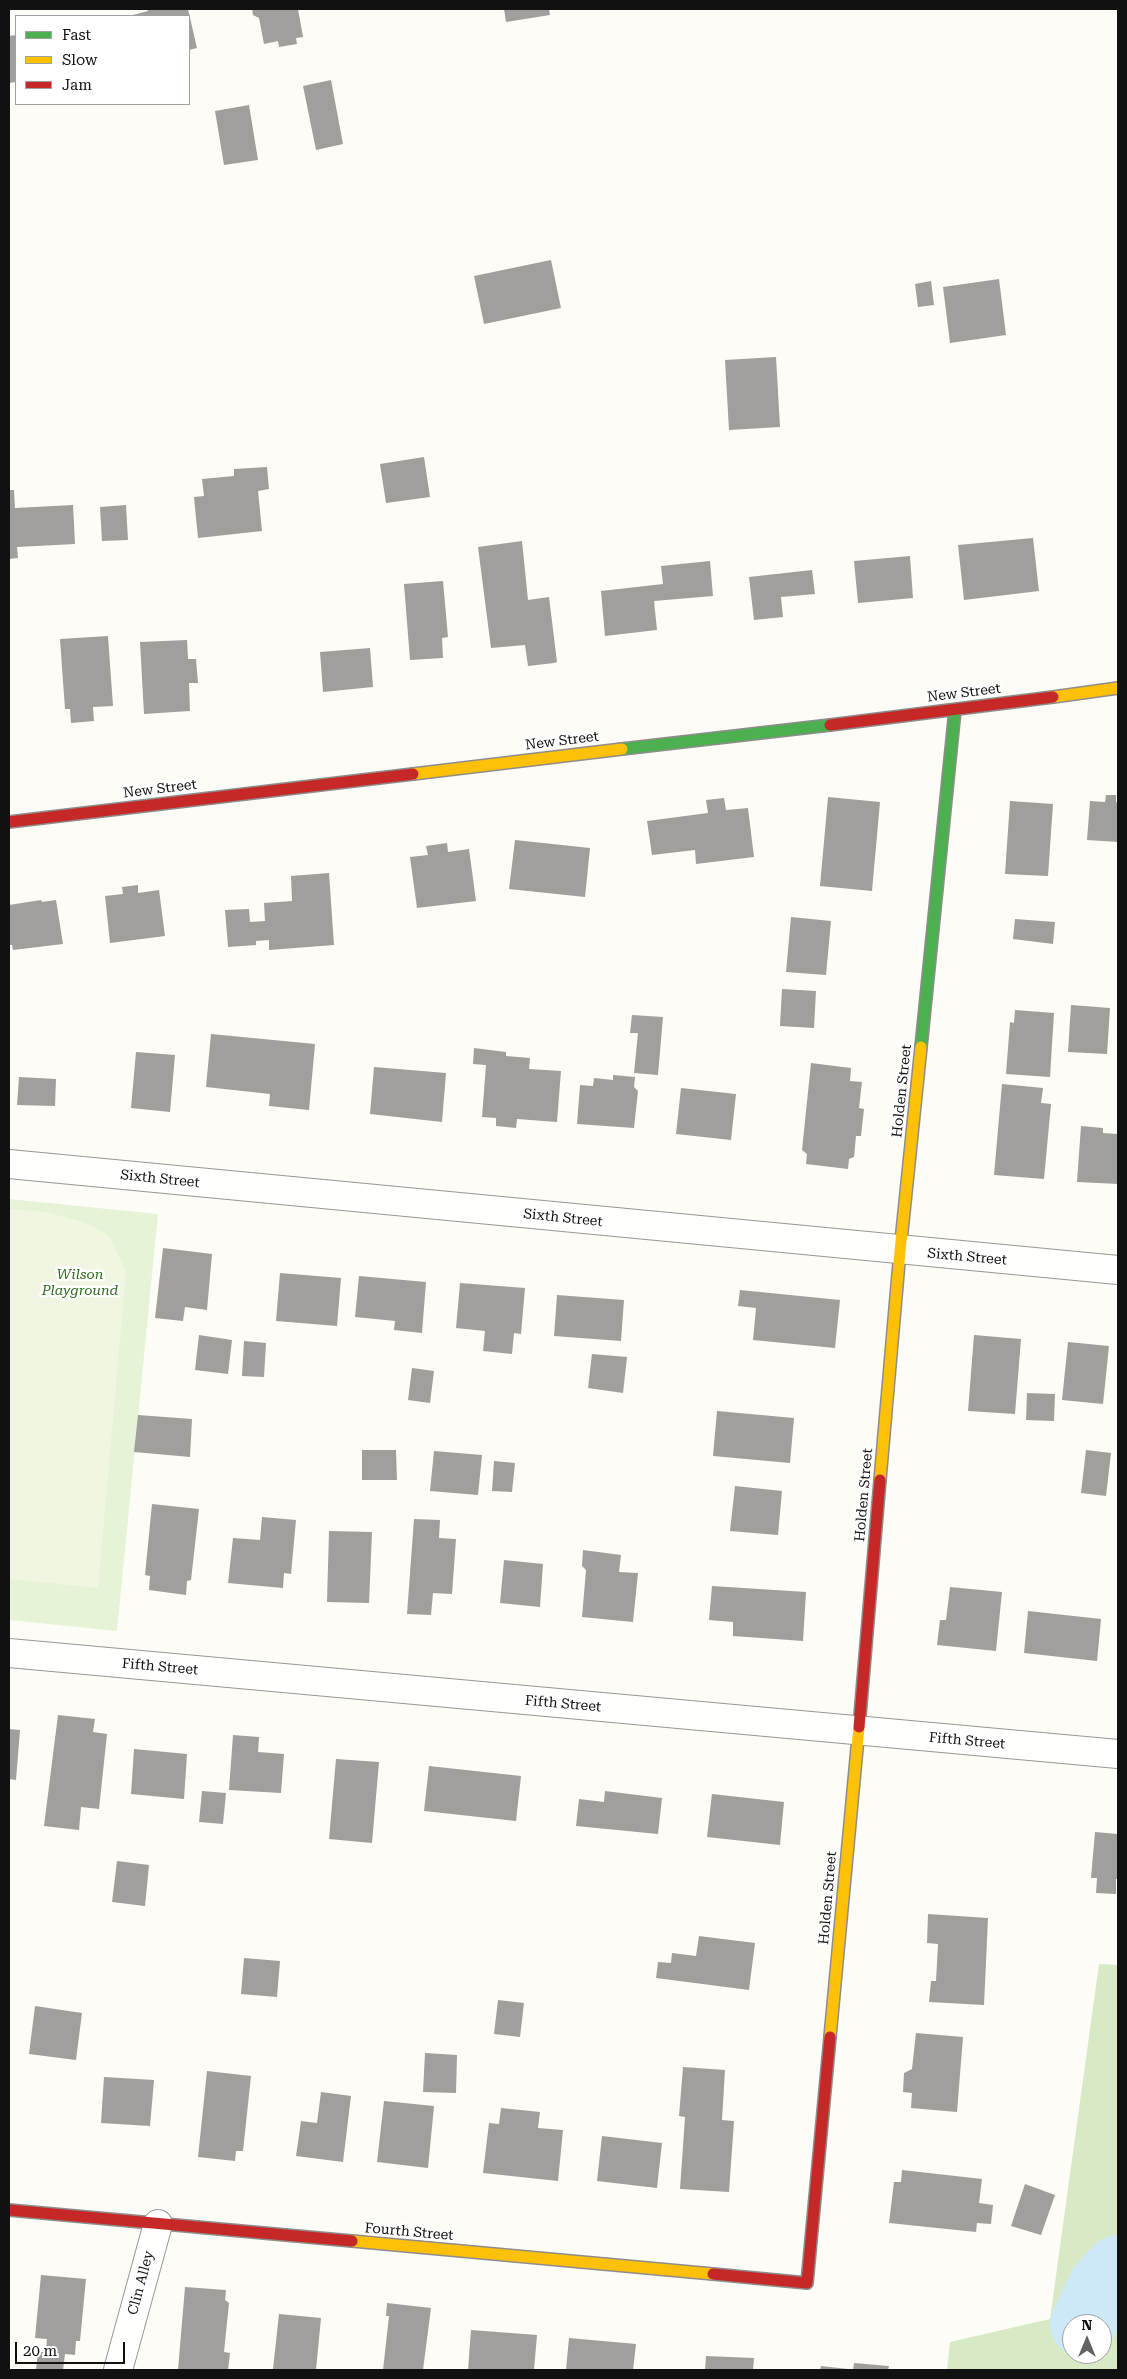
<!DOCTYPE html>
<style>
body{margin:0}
#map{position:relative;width:1127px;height:2379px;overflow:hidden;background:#fdfcf7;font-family:"Roboto Serif",serif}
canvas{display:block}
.frame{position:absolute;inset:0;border:10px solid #111;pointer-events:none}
.legend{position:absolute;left:15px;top:15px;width:175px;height:90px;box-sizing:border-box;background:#fff;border:1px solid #a0a0a0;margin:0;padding:6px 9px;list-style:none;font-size:15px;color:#111}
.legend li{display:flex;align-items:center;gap:10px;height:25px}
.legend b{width:25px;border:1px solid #a0a0a0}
.north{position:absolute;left:1062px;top:2314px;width:50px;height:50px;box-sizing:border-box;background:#fff;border:1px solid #a0a0a0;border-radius:50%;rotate:0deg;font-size:14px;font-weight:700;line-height:20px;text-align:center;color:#111}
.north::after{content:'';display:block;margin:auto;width:18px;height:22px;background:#646362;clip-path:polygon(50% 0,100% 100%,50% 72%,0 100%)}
.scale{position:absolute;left:15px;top:2342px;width:110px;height:22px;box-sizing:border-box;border:2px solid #111;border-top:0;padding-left:6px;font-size:15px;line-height:18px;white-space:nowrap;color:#111;-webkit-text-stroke:4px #fff;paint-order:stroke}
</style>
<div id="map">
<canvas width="1127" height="2379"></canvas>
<div class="frame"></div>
<ul class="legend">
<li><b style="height:6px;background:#4caf50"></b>Fast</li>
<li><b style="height:6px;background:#ffc107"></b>Slow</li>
<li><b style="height:6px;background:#c62828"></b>Jam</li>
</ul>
<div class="north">N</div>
<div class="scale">20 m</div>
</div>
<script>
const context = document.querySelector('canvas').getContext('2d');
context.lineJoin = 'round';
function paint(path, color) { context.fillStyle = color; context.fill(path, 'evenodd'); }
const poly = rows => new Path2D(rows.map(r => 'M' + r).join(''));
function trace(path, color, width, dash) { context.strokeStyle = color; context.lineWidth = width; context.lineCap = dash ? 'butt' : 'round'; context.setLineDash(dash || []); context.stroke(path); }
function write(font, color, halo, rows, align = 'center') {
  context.font = font + ' "Roboto Serif",serif'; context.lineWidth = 5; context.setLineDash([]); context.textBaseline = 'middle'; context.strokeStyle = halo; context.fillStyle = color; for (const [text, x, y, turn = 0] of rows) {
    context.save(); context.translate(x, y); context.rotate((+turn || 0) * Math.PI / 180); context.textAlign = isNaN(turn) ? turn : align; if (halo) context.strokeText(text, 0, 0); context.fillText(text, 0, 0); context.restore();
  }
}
const green = poly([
 [9,1199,158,1214,117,1631,9,1620]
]);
const forest = poly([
 [1099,1964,1118,1965,1118,2370,947,2370,950,2342,1050,2319],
 [1072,2324,1102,2324,1102,2354,1072,2354]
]);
const pitch = poly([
 [9,1209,47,1212,86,1223,109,1236,126,1271,98,1588,9,1579]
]);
const river = poly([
 [1083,2324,1101,2286,1118,2268]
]);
const building = poly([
 [147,9,188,9,197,48,189,50,189,16,129,16,148,11],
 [252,9,298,9,303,37,296,38,297,44,279,47,278,41,264,44,259,18,253,15],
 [504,9,549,9,550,15,506,22],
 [16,35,16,82,9,83,9,36],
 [331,80,343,144,316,150,303,86],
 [249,105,258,160,224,165,215,111],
 [551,260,561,308,484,324,474,276],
 [999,279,1006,335,950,343,943,287],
 [931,281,934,305,918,307,915,284],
 [776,357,780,427,729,430,725,360],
 [424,457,430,497,386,503,380,464],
 [267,467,269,489,258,491,262,531,198,538,194,497,204,496,202,479,234,476,234,469],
 [9,490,14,490,15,508,73,505,75,544,17,547,18,558,9,559],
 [126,505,128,540,102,541,100,507],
 [1033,538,1039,591,964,600,958,545],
 [522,541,528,600,549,597,557,662,554,663,528,666,525,645,491,648,478,547],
 [910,556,913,598,858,603,854,561],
 [710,561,713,596,654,601,657,630,605,636,601,591,663,584,661,566],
 [812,570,815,594,781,597,783,617,754,620,749,577],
 [443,581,448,637,442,638,443,658,410,660,404,584],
 [108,636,113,706,93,707,94,721,71,723,70,709,65,709,60,639],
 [187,640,188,659,196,659,198,683,189,683,190,711,144,714,140,642],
 [370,648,373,687,323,692,320,652],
 [1106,795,1116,795,1116,802,1118,803,1118,842,1087,840,1090,801,1105,802],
 [828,797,880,802,872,891,820,886],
 [724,798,726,810,748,808,754,857,696,864,695,850,652,855,647,821,708,813,706,800],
 [1010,801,1053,804,1048,876,1005,874],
 [515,840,590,848,585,897,509,889],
 [447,843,448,852,469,849,476,901,417,908,410,857,428,855,426,846],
 [329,873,334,945,269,950,269,940,256,941,256,945,228,947,225,910,249,909,250,922,265,921,264,903,292,901,291,876],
 [138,885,138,893,159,890,165,936,110,943,105,896,123,894,122,887],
 [41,900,42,902,56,900,63,944,13,950,12,945,9,945,9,905],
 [791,917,831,921,826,975,786,972],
 [1015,919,1055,922,1053,944,1013,939],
 [782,989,816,991,814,1028,780,1026],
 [1071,1005,1110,1008,1107,1054,1068,1052],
 [1015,1010,1054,1013,1050,1077,1006,1074,1010,1022,1014,1023],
 [632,1015,663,1017,658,1075,634,1073,638,1033,630,1033],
 [211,1034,315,1044,309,1110,269,1106,270,1094,206,1087],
 [474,1048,506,1052,506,1056,530,1058,529,1069,561,1071,557,1122,517,1119,516,1128,496,1126,496,1118,482,1117,486,1065,473,1064],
 [136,1052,175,1055,170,1112,131,1108],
 [811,1063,851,1068,850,1081,862,1082,859,1108,864,1109,861,1136,856,1136,854,1157,849,1159,848,1169,806,1164,807,1154,802,1150],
 [374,1067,446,1073,442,1122,370,1114],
 [613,1075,635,1077,634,1087,638,1091,634,1128,577,1124,580,1085,593,1086,594,1078,613,1080],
 [19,1077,56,1079,55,1106,17,1105],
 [1002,1084,1043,1088,1041,1103,1051,1104,1044,1179,994,1175],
 [681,1088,736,1094,731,1140,676,1134],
 [1081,1126,1103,1128,1103,1133,1118,1134,1118,1184,1077,1182],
 [163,1248,212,1254,207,1310,185,1307,183,1321,155,1318],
 [280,1273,341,1278,337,1326,276,1321],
 [359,1276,426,1282,422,1333,394,1330,395,1321,355,1317],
 [460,1283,525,1288,521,1334,514,1333,512,1354,483,1351,485,1331,456,1328],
 [740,1290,840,1300,835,1348,753,1340,756,1308,738,1306],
 [557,1295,624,1300,621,1341,554,1336],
 [199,1335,232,1340,228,1374,195,1370],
 [974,1335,1021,1339,1015,1414,968,1411],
 [244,1341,266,1343,264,1377,242,1376],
 [1068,1342,1109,1346,1103,1404,1062,1400],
 [592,1354,627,1357,623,1393,588,1388],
 [412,1368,434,1371,430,1403,408,1400],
 [1027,1393,1055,1394,1054,1421,1026,1420],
 [717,1411,794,1418,790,1463,713,1456],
 [138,1415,192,1419,190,1457,134,1452],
 [362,1450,396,1450,397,1480,362,1480],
 [1086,1450,1111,1453,1106,1496,1081,1493],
 [434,1451,482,1455,478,1495,430,1491],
 [494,1461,515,1463,512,1492,492,1491],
 [735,1486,782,1491,778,1535,730,1531],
 [152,1504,199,1509,191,1580,187,1581,186,1595,149,1590,150,1576,145,1575],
 [262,1517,296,1520,291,1574,284,1573,283,1588,228,1583,233,1538,260,1540],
 [414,1519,440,1520,439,1538,456,1539,452,1594,433,1593,431,1615,407,1614],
 [329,1531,372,1532,369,1603,327,1602],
 [583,1550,621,1555,619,1572,638,1573,633,1622,582,1617,586,1570,582,1566],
 [504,1560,543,1564,540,1607,500,1603],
 [712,1586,806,1592,803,1641,733,1636,733,1622,709,1620],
 [950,1587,1002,1592,996,1651,937,1645,940,1620,946,1620],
 [1028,1611,1101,1619,1097,1661,1024,1653],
 [58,1715,95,1719,93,1732,107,1734,99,1809,81,1807,79,1830,44,1826],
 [9,1729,20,1730,16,1780,9,1779],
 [233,1735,259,1737,258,1752,284,1754,281,1793,229,1790],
 [134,1749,187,1754,184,1799,131,1794],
 [336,1759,379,1762,372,1843,329,1839],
 [429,1766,521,1776,516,1821,424,1811],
 [202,1791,226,1793,223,1824,199,1822],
 [605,1791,662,1798,658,1834,576,1826,579,1799,604,1802],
 [712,1794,784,1802,780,1845,707,1837],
 [1095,1832,1118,1834,1118,1879,1116,1879,1116,1894,1096,1893,1097,1878,1091,1878],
 [117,1861,149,1865,145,1906,112,1902],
 [928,1914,988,1918,984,2005,929,2002,931,1981,936,1981,938,1944,927,1943],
 [699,1936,755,1943,749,1990,656,1978,658,1962,671,1963,672,1953,696,1956],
 [244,1958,280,1961,277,1997,241,1994],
 [498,2000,524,2003,520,2037,494,2034],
 [35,2006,82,2013,76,2060,29,2054],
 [916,2033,963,2037,957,2112,911,2108,912,2093,903,2092,904,2073,912,2069],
 [425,2053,457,2055,456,2093,423,2092],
 [683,2067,725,2070,722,2120,734,2121,729,2192,680,2189,685,2117,679,2116],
 [207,2071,251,2076,243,2151,236,2151,235,2161,198,2157],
 [104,2077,154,2080,150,2126,101,2123],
 [321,2092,351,2096,343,2162,296,2156,301,2121,317,2123],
 [384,2101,434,2106,428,2168,377,2162],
 [501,2108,540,2112,538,2128,563,2130,558,2181,483,2173,489,2123,499,2124],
 [602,2136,662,2143,657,2188,597,2181],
 [902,2170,982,2179,979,2203,993,2205,991,2224,977,2223,976,2232,889,2223,894,2182,901,2182],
 [1025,2184,1055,2195,1041,2235,1011,2226],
 [41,2275,86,2279,80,2341,76,2341,75,2355,65,2354,63,2370,36,2370,38,2352,46,2352,47,2339,35,2338],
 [185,2287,226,2290,225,2300,229,2303,224,2352,230,2353,228,2370,178,2370],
 [387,2303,431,2308,423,2370,383,2370,389,2316,386,2316],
 [279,2314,321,2318,316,2370,273,2369],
 [471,2330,537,2335,534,2370,468,2370],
 [569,2338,636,2344,633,2370,566,2370],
 [706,2356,754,2358,753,2370,705,2370],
 [854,2363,889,2366,888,2370,853,2370],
 [821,2366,848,2369,848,2370,820,2370]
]);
const street = poly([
 [9,1164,1118,1270],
 [9,1653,1118,1754],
 [118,2370,158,2224]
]);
const fast = poly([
 [622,749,830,725],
 [921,1047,955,710]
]);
const slow = poly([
 [1053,697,1118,688],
 [413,774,622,749],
 [880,1480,900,1251,921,1047],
 [830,2037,859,1727],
 [352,2241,713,2274]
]);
const jam = poly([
 [830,725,1053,697],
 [9,822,413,774],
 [859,1727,880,1480],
 [9,2210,352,2241],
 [713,2274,807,2283,830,2037]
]);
const streetNames = [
 ["New Street",964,693,-7],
 ["New Street",562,741,-7],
 ["New Street",160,789,-7],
 ["Holden Street",902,1091,-84],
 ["Sixth Street",160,1179,6],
 ["Sixth Street",563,1218,6],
 ["Sixth Street",967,1257,5],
 ["Holden Street",864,1495,-85],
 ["Fifth Street",160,1667,5],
 ["Fifth Street",563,1704,5],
 ["Fifth Street",967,1741,5],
 ["Holden Street",828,1898,-85],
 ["Fourth Street",409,2232,5],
 ["Clin Alley",141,2283,-75]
];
const parkNames = [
 ["Wilson",80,1275],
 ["Playground",80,1291]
];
paint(green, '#e7f3d7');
paint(forest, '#d8eac5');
paint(pitch, '#f0f6e1');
trace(river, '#cde8f7', 66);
paint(building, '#a19f9c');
trace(street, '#979795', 30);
trace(fast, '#8e8d8b', 14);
trace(slow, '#8e8d8b', 14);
trace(jam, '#8e8d8b', 14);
trace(street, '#fffffe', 28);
trace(fast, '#4caf50', 11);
trace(slow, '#ffc107', 11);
trace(jam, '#c62828', 11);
write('14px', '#111', '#fff', streetNames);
write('italic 14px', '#2f6b1f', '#fff', parkNames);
</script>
